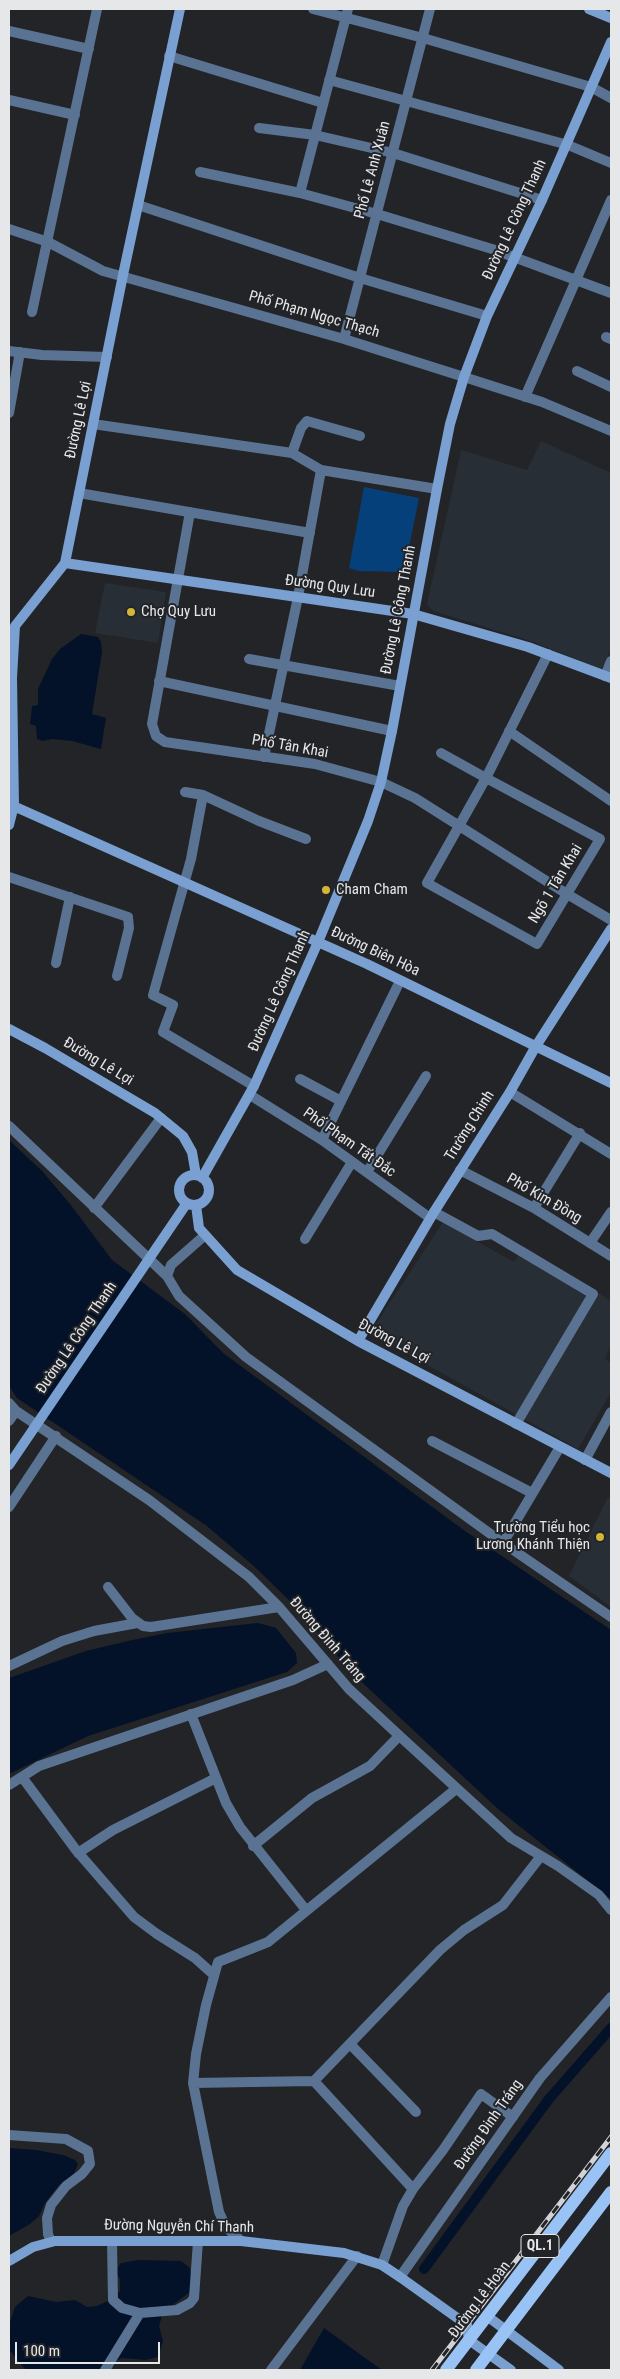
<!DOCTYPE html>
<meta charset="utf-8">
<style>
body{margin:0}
#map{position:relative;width:620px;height:2379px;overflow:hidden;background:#222428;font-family:"Roboto Condensed",sans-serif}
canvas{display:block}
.frame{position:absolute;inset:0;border:10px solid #e5e7e9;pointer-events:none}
.scale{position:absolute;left:15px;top:2342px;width:145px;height:22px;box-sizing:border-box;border:2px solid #e5e7e9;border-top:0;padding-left:6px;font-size:15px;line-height:18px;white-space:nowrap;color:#e5e7e9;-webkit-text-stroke:4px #222428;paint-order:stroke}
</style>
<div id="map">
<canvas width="620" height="2379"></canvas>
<div class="frame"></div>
<div class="scale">100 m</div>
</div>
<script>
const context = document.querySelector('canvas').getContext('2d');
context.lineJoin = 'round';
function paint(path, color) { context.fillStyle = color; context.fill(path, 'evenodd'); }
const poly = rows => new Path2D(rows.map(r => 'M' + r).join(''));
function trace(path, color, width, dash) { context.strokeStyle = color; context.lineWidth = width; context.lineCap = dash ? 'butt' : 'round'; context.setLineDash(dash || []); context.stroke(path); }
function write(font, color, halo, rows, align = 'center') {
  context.font = font + ' "Roboto Condensed",sans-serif'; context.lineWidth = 4; context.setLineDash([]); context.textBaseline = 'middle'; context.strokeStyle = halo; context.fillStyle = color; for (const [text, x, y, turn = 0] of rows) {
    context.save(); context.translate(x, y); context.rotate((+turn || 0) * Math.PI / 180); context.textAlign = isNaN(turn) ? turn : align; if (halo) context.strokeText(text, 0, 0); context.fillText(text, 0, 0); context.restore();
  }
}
const built = poly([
 [541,441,611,473,611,649,602,670,534,642,433,611,427,604,461,450,527,470],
 [105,583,166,592,158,643,95,633],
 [443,1222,514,1262,524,1246,611,1301,611,1345,605,1359,611,1363,611,1392,578,1449,370,1333],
 [608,1497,611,1499,611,1607,569,1576]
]);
const green = poly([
 [364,487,419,498,404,572,359,571,349,568]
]);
const water = poly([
 [81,634,98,637,101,642,102,652,92,714,106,718,101,749,72,741,53,739,42,741,37,739,36,726,30,724,32,706,38,705,38,689,52,659,60,649],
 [9,1140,43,1172,70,1204,112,1260,185,1314,223,1353,465,1531,611,1630,611,1899,498,1809,410,1727,352,1673,300,1611,256,1568,207,1526,17,1398,9,1386],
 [258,1623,276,1628,296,1653,297,1663,287,1672,88,1736,9,1774,9,1678,86,1651,128,1641,167,1633],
 [9,2148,36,2150,63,2155,75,2160,78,2164,73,2176,59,2185,45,2203,39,2216,30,2224,9,2236],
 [139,2260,181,2261,189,2267,193,2280,190,2292,163,2312,159,2326,163,2341,158,2357,146,2360,122,2358,113,2362,108,2370,26,2370,11,2352,9,2349,9,2325,15,2307,28,2296,56,2302,75,2300,87,2307,97,2306,110,2300,120,2291,120,2279,115,2271,121,2263],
 [324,2328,361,2355,382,2370,300,2370]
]);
const canal = poly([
 [424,2269,549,2099,611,2028]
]);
const street = poly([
 [313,9,423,38,591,87,611,98],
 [9,31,89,49],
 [169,56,323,103],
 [329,80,568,145,611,163],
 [9,100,75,115],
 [259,128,315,135,393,153,542,200],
 [200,172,300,193,377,214,492,249,611,293],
 [300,193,348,9],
 [138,205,360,278,487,316],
 [9,229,48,242,103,271,344,339,464,377,542,402,611,431],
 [32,312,97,9],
 [606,337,611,339],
 [344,339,430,9],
 [9,351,42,355,107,357],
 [577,371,611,387],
 [525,397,611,200],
 [9,413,20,352],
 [93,424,292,453,321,470,437,489],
 [292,453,301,428,307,421,360,436],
 [79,493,310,533],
 [190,512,152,724,156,736,165,742,315,764,381,782,415,798,567,894,611,920],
 [249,659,400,686],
 [605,676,611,661],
 [159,681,392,731],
 [509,731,611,801],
 [441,753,486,778,600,839,537,944,427,883,486,778,548,654],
 [264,757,298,597,321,470],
 [185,792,203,795,259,821,306,839],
 [203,795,191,859,153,995,173,1005,163,1032,254,1086],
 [9,877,128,917,129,928,117,976],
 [56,963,70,897],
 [300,1079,341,1101],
 [510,1092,611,1154],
 [250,1095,322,1140,430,1218],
 [9,1126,167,1276,179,1296,246,1357,503,1543,611,1617],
 [322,1140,400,981],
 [460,1170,534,1208,611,1256],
 [367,1172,426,1076],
 [94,1208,161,1118],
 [534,1208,580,1133],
 [434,1212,478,1236,492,1234,593,1294,516,1424],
 [305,1239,352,1162],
 [590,1243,611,1212],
 [167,1276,171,1265,204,1236],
 [9,1403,16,1411,149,1500,249,1577,279,1607,349,1689,404,1740,511,1838,558,1866,599,1895,611,1910],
 [9,1421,16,1411],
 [432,1441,532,1493],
 [585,1460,611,1412],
 [9,1507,56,1436],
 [503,1543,560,1447],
 [108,1587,132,1618,143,1626,151,1627,279,1607],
 [9,1666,62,1641,94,1631,137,1623],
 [191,1714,226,1803,240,1827,306,1910],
 [22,1777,76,1850,134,1917,157,1934,195,1958,214,1975],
 [9,1785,39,1766,293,1680,328,1664],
 [253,1846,312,1798,370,1766,399,1736],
 [78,1853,113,1830,216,1778],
 [351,2045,416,2112],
 [314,2081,413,2189,403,2206,382,2265],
 [193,2083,314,2081,440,1950,464,1930,503,1905,541,1856],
 [9,2135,66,2139,88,2151,90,2164,82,2174,66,2186,51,2205,47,2218,48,2234,51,2242],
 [413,2189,443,2150,481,2094,513,2117],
 [112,2241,113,2300,122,2308,140,2313],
 [241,2241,226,2227,219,2212,193,2083,196,2054,206,2005,218,1962,268,1942,456,1789],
 [400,2277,540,2078,611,1997],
 [105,2370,140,2313,177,2310,190,2303,194,2298,198,2241],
 [271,2370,357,2256]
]);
const secondary = poly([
 [589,9,611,18],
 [65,563,413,614,528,647,611,678],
 [9,804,367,964,611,1083],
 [9,825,14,805,12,678,15,626,65,563,123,275,180,9],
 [9,1029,45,1048,155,1113,183,1136,192,1152,196,1175],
 '179 1190a15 15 0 1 1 30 0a15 15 0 1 1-30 0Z',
 [202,1178,254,1086,318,942,368,821,381,782,392,731,437,489,450,424,464,377,487,316,542,200,611,42],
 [196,1205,199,1228,237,1270,358,1341,611,1473],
 [358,1341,434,1212,510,1092,536,1046,611,929],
 [9,1465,187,1203],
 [9,2261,33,2247,55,2241,241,2241,344,2253,382,2265,400,2277,467,2325,469,2340,511,2370],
 [487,2316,559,2370]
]);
const primary = poly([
 [446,2370,611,2153],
 [476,2370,611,2192]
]);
const rail = poly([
 [432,2370,611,2137]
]);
const markers = [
 [131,612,5,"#d3b635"],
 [326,890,5,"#d3b635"],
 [600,1537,5,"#d3b635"]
];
const shields = [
 [540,2246,38]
];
const shieldNames = [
 ["QL.1",540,2246]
];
const streetNames = [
 ["Phố Lê Anh Xuân",373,170,-75],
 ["Đường Lê Công Thanh",515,220,-65],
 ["Phố Phạm Ngọc Thạch",314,315,16],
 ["Đường Lê Lợi",79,420,-78],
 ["Đường Quy Lưu",330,587,8],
 ["Đường Lê Công Thanh",399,610,-79],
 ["Phố Tân Khai",290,747,10],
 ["Ngõ 1 Tân Khai",556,884,-59],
 ["Đường Biên Hòa",375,952,25],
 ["Đường Lê Công Thanh",280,991,-66],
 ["Đường Lê Lợi",98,1062,31],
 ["Trường Chinh",470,1126,-58],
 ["Phố Phạm Tất Đắc",349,1143,35],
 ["Phố Kim Đồng",544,1199,30],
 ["Đường Lê Công Thanh",77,1338,-56],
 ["Đường Lê Lợi",394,1342,28],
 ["Đường Đinh Tráng",327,1640,49],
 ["Đường Đinh Tráng",489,2125,-55],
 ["Đường Nguyễn Chí Thanh",179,2227,1],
 ["Đường Lê Hoàn",480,2300,-53]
];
const poiNames = [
 ["Chợ Quy Lưu",141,612],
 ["Cham Cham",336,890],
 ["Trường Tiểu học",590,1528,"right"],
 ["Lương Khánh Thiện",590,1545,"right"]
];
paint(built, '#282e36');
paint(green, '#06407b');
paint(water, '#031228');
trace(canal, '#031228', 10);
trace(street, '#5b7392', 10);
trace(secondary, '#79a0d1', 10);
trace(primary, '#9ac3f5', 12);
trace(rail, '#d1d3d6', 5);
trace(rail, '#222428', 3, [9]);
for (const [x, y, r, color] of markers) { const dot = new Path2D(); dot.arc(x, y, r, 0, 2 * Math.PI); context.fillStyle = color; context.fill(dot); trace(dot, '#222428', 2); }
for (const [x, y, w] of shields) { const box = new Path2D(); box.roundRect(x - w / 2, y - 11.5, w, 23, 4); context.fillStyle = '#222428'; context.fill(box); trace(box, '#e5e7e9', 1); }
write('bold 14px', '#e5e7e9', null, shieldNames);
write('15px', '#e5e7e9', '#222428', streetNames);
write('15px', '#e5e7e9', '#222428', poiNames, 'left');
</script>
